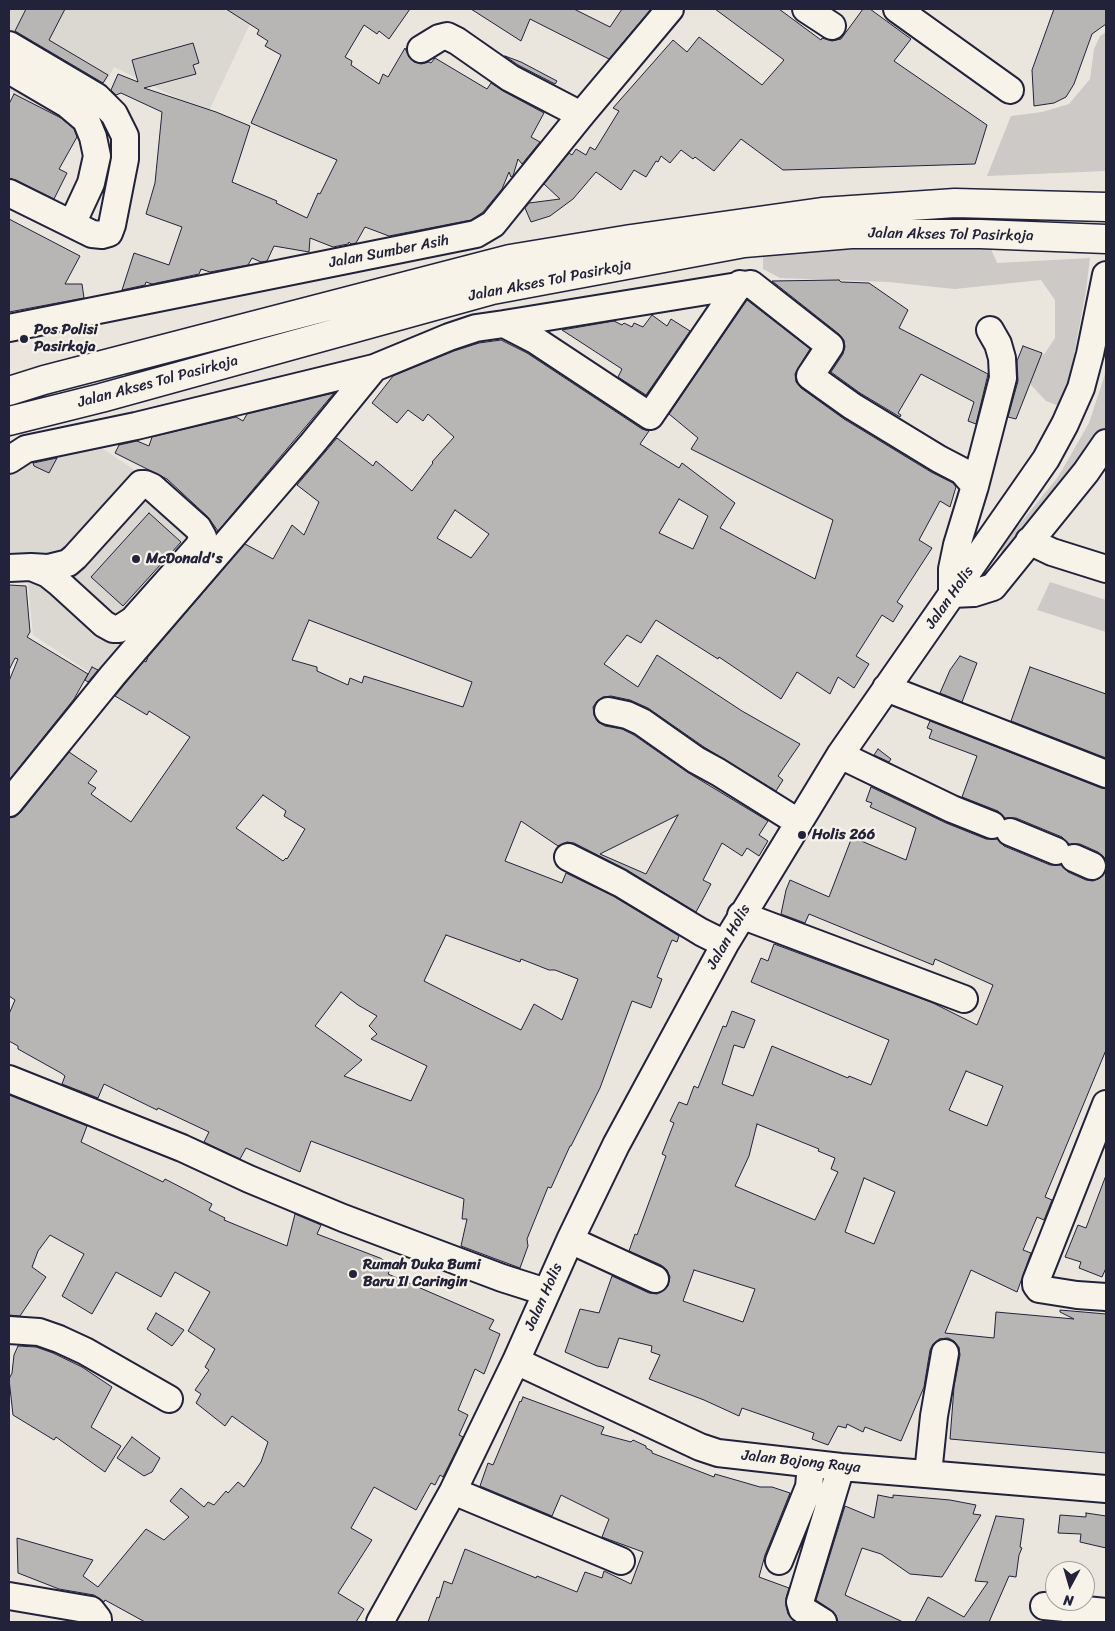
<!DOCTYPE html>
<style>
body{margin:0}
#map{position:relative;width:1115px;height:1631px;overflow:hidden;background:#eae6de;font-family:Sriracha,sans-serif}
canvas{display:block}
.frame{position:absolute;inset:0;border:10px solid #22223b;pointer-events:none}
.north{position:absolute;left:1045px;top:1561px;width:50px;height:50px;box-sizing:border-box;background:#f7f3e8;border:1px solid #a29fa3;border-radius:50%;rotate:186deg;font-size:14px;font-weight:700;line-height:20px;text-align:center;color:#22223b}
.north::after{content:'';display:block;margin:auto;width:18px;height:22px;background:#22223b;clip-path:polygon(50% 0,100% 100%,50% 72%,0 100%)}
</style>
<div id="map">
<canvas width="1115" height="1631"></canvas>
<div class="frame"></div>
<div class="north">N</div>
</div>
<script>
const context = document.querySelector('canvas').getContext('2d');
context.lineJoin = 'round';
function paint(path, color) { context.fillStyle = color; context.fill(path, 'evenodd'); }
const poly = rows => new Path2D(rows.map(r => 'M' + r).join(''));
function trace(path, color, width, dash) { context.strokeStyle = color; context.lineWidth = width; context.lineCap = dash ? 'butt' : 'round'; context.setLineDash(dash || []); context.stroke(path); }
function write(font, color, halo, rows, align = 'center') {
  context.font = font + ' Sriracha,sans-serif'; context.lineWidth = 4.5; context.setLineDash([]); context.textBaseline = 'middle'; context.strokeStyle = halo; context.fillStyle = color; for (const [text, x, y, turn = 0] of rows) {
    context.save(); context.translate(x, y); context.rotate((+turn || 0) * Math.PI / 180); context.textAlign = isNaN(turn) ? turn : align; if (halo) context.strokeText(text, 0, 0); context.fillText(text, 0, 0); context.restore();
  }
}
const built = poly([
 [9,9,257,9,208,113,114,67,80,130,9,90],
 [93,442,221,529,96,677,33,635,27,574,9,576,9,462]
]);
const green = poly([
 [1106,32,1106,171,987,176,1011,116,1042,112,1069,104,1090,79,1094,49,1100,36],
 [842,246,991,249,997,263,1090,258,1086,291,1064,408,1046,401,1031,385,1030,365,1045,353,1055,338,1055,300,1041,280,955,289,888,282,780,278,763,269,763,257],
 [1106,371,1106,430,1009,555,1002,554,1000,548,1058,477,1089,423],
 [1050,582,1106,600,1106,632,1037,610]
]);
const building = poly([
 [26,9,65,9,49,40,108,75,103,83,15,31,26,9],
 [226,9,410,9,389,39,379,31,377,34,364,25,345,57,352,61,351,65,379,84,383,74,388,77,405,48,409,57,414,62,421,64,429,62,431,63,435,58,487,89,491,83,503,91,544,113,531,137,540,142,522,164,518,159,513,176,511,177,509,172,502,189,483,212,471,220,389,236,365,227,356,243,351,244,349,242,348,244,333,247,310,238,309,252,274,246,267,261,261,262,252,258,248,265,210,272,201,269,199,274,152,284,146,282,145,285,122,290,134,253,169,265,182,227,146,214,155,183,162,112,121,93,116,95,111,90,118,74,138,82,132,60,193,43,199,63,193,65,196,74,144,88,216,112,250,126,232,182,277,201,276,203,307,218,318,193,320,194,337,160,251,123,281,55,265,46,268,41,257,34,259,30,226,9],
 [471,9,574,9,610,27,622,9,651,9,609,59,530,19,521,41,471,9],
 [715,9,779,9,821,40,822,38,832,41,841,39,863,9,870,9,911,39,894,61,987,125,975,164,783,170,741,139,714,171,695,157,693,159,681,150,670,163,661,156,658,162,656,161,646,177,634,170,621,190,596,172,573,199,550,216,531,222,525,208,529,203,560,199,544,184,569,153,572,155,576,149,586,155,590,147,595,150,619,111,613,108,673,40,687,52,699,37,762,85,784,60,715,9],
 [1054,9,1106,9,1106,24,1092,34,1074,84,1066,97,1054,103,1034,106,1032,70,1054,9],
 [505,56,521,62,557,81,555,84,518,65,505,56],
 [14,94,61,118,74,129,77,137,59,169,67,173,54,199,16,180,9,178,9,104,14,94],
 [9,219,80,256,65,284,82,284,84,298,9,312,9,219],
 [839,280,841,282,869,283,908,310,899,328,988,374,976,424,968,421,974,402,921,374,898,413,901,415,900,417,860,393,831,372,843,354,845,347,844,340,839,334,772,281,839,280],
 [747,300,810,349,798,368,795,374,796,382,801,388,844,419,931,472,953,483,956,487,950,507,940,501,919,540,932,548,897,602,903,606,893,622,882,615,856,656,869,664,854,688,838,677,830,694,797,672,781,699,719,657,718,659,656,620,641,643,627,635,604,664,638,687,657,655,742,711,800,744,778,776,783,780,776,791,704,747,648,708,630,700,611,696,603,697,597,701,593,707,594,715,598,722,605,726,622,729,634,735,687,772,768,821,759,835,768,841,759,856,747,848,742,856,722,843,703,880,711,884,696,912,627,870,574,843,567,842,558,846,521,821,505,861,562,883,566,873,613,896,679,936,677,942,672,940,657,977,662,979,651,1008,632,1001,600,1088,571,1146,570,1146,551,1188,548,1187,527,1239,528,1246,520,1268,461,1246,467,1219,462,1219,464,1199,311,1141,300,1172,246,1148,240,1159,204,1142,209,1132,158,1108,157,1110,104,1084,98,1098,62,1084,65,1076,61,1073,18,1049,18,1046,9,1041,9,1014,15,1000,9,996,9,818,15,817,21,812,69,752,97,771,88,783,96,788,91,794,131,822,190,737,149,711,147,715,115,696,124,685,144,661,146,662,148,657,245,544,273,559,292,525,304,535,319,502,297,485,337,438,373,466,376,461,412,491,433,463,432,462,454,437,428,414,423,421,408,410,397,423,372,403,393,376,454,351,479,343,501,340,527,353,642,429,649,431,640,444,679,468,682,463,735,503,720,528,815,579,833,520,691,449,698,438,669,414,747,300],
 [679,499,708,516,693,549,659,533,679,499],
 [455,510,489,534,471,558,437,538,455,510],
 [309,620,472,682,463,707,364,676,362,683,350,678,348,685,317,671,317,667,292,660,309,620],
 [263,795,286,811,284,816,305,829,287,859,286,858,283,861,236,828,263,795],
 [678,815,646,874,600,854,678,815],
 [446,935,520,962,521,959,549,970,555,970,578,979,562,1020,534,1004,521,1030,424,981,446,935],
 [341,992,358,1005,377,1016,369,1026,377,1034,371,1039,427,1066,411,1101,344,1076,362,1060,315,1026,341,992],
 [652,315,667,326,671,319,690,331,646,395,618,377,622,369,562,330,614,321,622,325,624,323,632,327,634,323,643,327,652,315],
 [1023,346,1042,353,1016,419,1008,417,1018,381,1017,361,1023,346],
 [334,393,218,531,208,517,167,479,115,453,119,445,137,441,149,446,152,437,236,417,243,421,247,414,334,393],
 [57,458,49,473,34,466,33,463,57,458],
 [149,513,181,542,123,606,91,577,149,513],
 [9,585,26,586,30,632,27,637,88,674,74,699,9,780,9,681,18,659,15,658,9,670,9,585],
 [960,656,977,663,962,702,940,693,950,670,960,656],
 [92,667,98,670,88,682,85,680,92,667],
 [1030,667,1106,694,1106,758,1011,721,1030,667],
 [930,721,1101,788,1106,789,1106,863,1104,857,1098,852,1080,844,1069,844,1062,837,1016,818,1005,818,998,811,962,797,977,756,929,738,932,730,927,728,930,721],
 [878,749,891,759,889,762,874,755,878,749],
 [871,787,946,823,986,839,997,839,1004,846,1050,865,1061,865,1068,872,1086,880,1093,881,1100,878,1106,869,1106,1050,1045,1197,1052,1200,1044,1220,1037,1217,1023,1250,1031,1253,1017,1292,971,1270,945,1333,994,1338,996,1312,1074,1319,1060,1312,1060,1310,1106,1314,1106,1453,950,1439,954,1387,960,1355,959,1347,954,1341,948,1338,939,1339,933,1344,930,1350,924,1387,901,1441,865,1427,863,1432,847,1424,846,1428,838,1426,828,1445,812,1439,814,1433,742,1408,739,1416,704,1400,649,1379,660,1355,651,1352,652,1346,619,1338,608,1368,597,1366,565,1352,580,1309,599,1313,612,1276,649,1293,657,1294,663,1291,668,1286,670,1277,667,1270,661,1265,629,1251,635,1234,637,1235,666,1156,662,1154,674,1123,670,1121,679,1102,687,1105,694,1086,698,1088,723,1026,726,1027,732,1011,755,1020,744,1048,734,1045,722,1084,753,1096,772,1046,848,1078,849,1076,871,1085,889,1040,751,982,761,958,768,961,774,944,933,1003,977,1025,993,985,935,959,933,965,809,914,805,923,781,914,786,890,790,880,829,897,852,837,906,860,916,828,870,807,872,803,866,801,871,787],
 [966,1071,1003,1086,987,1126,949,1110,966,1071],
 [757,1124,819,1149,818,1151,835,1158,831,1169,838,1172,815,1220,735,1186,749,1156,757,1124],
 [864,1178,895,1192,874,1244,845,1232,864,1178],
 [694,1270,755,1289,743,1322,683,1301,694,1270],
 [9,1095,87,1126,81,1142,163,1182,165,1179,192,1193,212,1204,209,1210,225,1218,224,1220,287,1246,295,1214,321,1225,317,1234,380,1258,392,1265,388,1274,494,1320,489,1329,500,1334,484,1374,475,1369,458,1410,468,1415,459,1435,463,1437,443,1477,440,1475,435,1485,431,1483,416,1510,374,1487,351,1528,372,1540,338,1593,364,1609,356,1622,145,1622,105,1600,104,1602,94,1595,59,1589,18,1573,17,1538,93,1560,83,1576,98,1587,146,1529,164,1540,189,1517,170,1501,181,1488,204,1507,208,1502,214,1505,226,1491,228,1493,238,1482,244,1487,261,1462,268,1442,232,1416,225,1426,196,1403,201,1394,195,1390,209,1370,205,1367,215,1349,188,1331,210,1292,175,1272,161,1297,116,1272,92,1314,62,1296,84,1254,50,1235,38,1251,32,1267,46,1277,20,1316,9,1315,9,1095],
 [1105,1178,1106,1178,1106,1268,1102,1277,1079,1268,1081,1262,1065,1257,1078,1225,1086,1228,1105,1178],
 [156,1313,184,1330,172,1346,147,1329,156,1313],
 [18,1346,36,1347,53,1353,82,1367,112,1387,91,1427,121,1446,105,1472,56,1437,54,1440,13,1415,9,1379,12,1373,14,1355,18,1346],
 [523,1397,604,1427,601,1434,631,1442,633,1440,646,1446,646,1448,652,1451,652,1453,714,1477,715,1474,760,1487,772,1487,790,1493,765,1555,759,1577,789,1588,786,1598,786,1606,788,1614,795,1622,428,1622,437,1597,439,1598,444,1581,452,1584,465,1549,536,1578,537,1576,577,1592,585,1572,602,1578,604,1571,631,1584,643,1552,602,1537,609,1519,561,1495,552,1516,480,1486,488,1463,493,1465,520,1401,521,1402,523,1397],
 [132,1437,160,1458,152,1472,144,1476,117,1458,132,1437],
 [878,1495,893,1498,893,1495,950,1500,976,1505,973,1514,981,1515,942,1577,910,1574,881,1554,862,1548,845,1595,903,1622,838,1622,836,1615,831,1610,816,1600,845,1506,874,1518,878,1495],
 [1086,1513,1106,1516,1106,1548,1080,1542,1081,1534,1058,1533,1060,1515,1086,1517,1086,1513],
 [996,1516,1024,1519,1020,1547,1022,1548,1019,1555,1016,1577,1009,1576,989,1622,915,1622,928,1597,964,1617,988,1582,975,1581,996,1516]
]);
const minor = poly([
 [806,9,832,26],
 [897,9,1010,90],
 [9,45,97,97,114,114,125,136,125,159,112,225,109,233,102,235,92,234,9,193],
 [421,49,439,38,447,36,457,41,510,78,581,115],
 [9,70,67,104,86,120,93,137,97,156,91,183,72,224],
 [751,284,830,346,810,376,852,406,939,459,962,471,975,486],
 [504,324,750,284],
 [9,328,476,234,493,224,581,115,670,9],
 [990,330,998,344,1002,358,1003,378,975,486,957,545,952,569,952,594,974,593,993,587,1086,472,1106,443],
 [9,460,26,449,136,426,374,368],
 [1029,541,1052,552,1106,569],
 [9,568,31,567,48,568,68,563,75,557,141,484,145,484,152,487,198,528,203,537,198,547,133,620,119,629,113,629,104,624,58,582,48,574,31,567],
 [886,688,1106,774],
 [608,711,627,715,642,722,696,760,718,772,798,822],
 [840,755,952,809,992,825],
 [9,803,113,675,312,444,374,368,449,337,476,328,504,324,535,340,650,416,740,284],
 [1010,832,1056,851],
 [568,857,620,883,701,932,725,944],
 [1074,858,1092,866],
 [741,915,964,999],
 [9,1079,182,1148,249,1179,343,1218,502,1278,546,1292],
 [1106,1104,1036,1281,1036,1285,1039,1289,1077,1295,1106,1297],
 [570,1240,655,1279],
 [9,1330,39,1332,59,1339,85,1351,169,1399],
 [516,1361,700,1447,718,1453,841,1467,1106,1489],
 [928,1474,934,1416,945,1353],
 [453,1491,621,1561],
 [779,1561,809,1487,811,1464],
 [9,1596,91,1610,98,1619,98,1622],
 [1044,1606,1106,1612],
 [380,1622,453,1491,516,1361,570,1240,616,1145,725,944,840,755,1046,459,1065,424,1081,388,1090,354,1106,275],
 [823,1622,802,1609,800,1602,841,1467]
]);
const highway = poly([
 [9,391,44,380,510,259,631,239,822,212,955,203,1106,207],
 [9,421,101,398,492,290,744,243,851,234,980,234,1106,239]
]);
const markers = [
 [24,339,5,"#22223b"],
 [136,559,5,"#22223b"],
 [802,835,5,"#22223b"],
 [353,1274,5,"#22223b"]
];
const streetNames = [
 ["Jalan Akses Tol Pasirkoja",951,235,1],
 ["Jalan Sumber Asih",389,252,-11],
 ["Jalan Akses Tol Pasirkoja",550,281,-11],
 ["Jalan Akses Tol Pasirkoja",158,382,-15],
 ["Jalan Holis",950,598,-55],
 ["Jalan Holis",729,937,-60],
 ["Jalan Holis",544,1297,-66],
 ["Jalan Bojong Raya",801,1462,6]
];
const poiNames = [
 ["Pos Polisi",34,330],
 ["Pasirkoja",34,347],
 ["McDonald's",146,559],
 ["Holis 266",812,835],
 ["Rumah Duka Bumi",363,1265],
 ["Baru II Caringin",363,1282]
];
paint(built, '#dbd8d2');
paint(green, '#cdc9c6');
paint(building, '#b8b6b5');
trace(building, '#22223b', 1);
trace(minor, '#22223b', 30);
trace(highway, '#22223b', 31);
trace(minor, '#f7f3e8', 26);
trace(highway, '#f7f3e8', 28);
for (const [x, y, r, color] of markers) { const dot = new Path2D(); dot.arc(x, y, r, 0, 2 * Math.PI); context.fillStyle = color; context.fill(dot); trace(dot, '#f7f3e8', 2); }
write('15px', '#22223b', '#f7f3e8', streetNames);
write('bold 15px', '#22223b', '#f7f3e8', poiNames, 'left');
</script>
